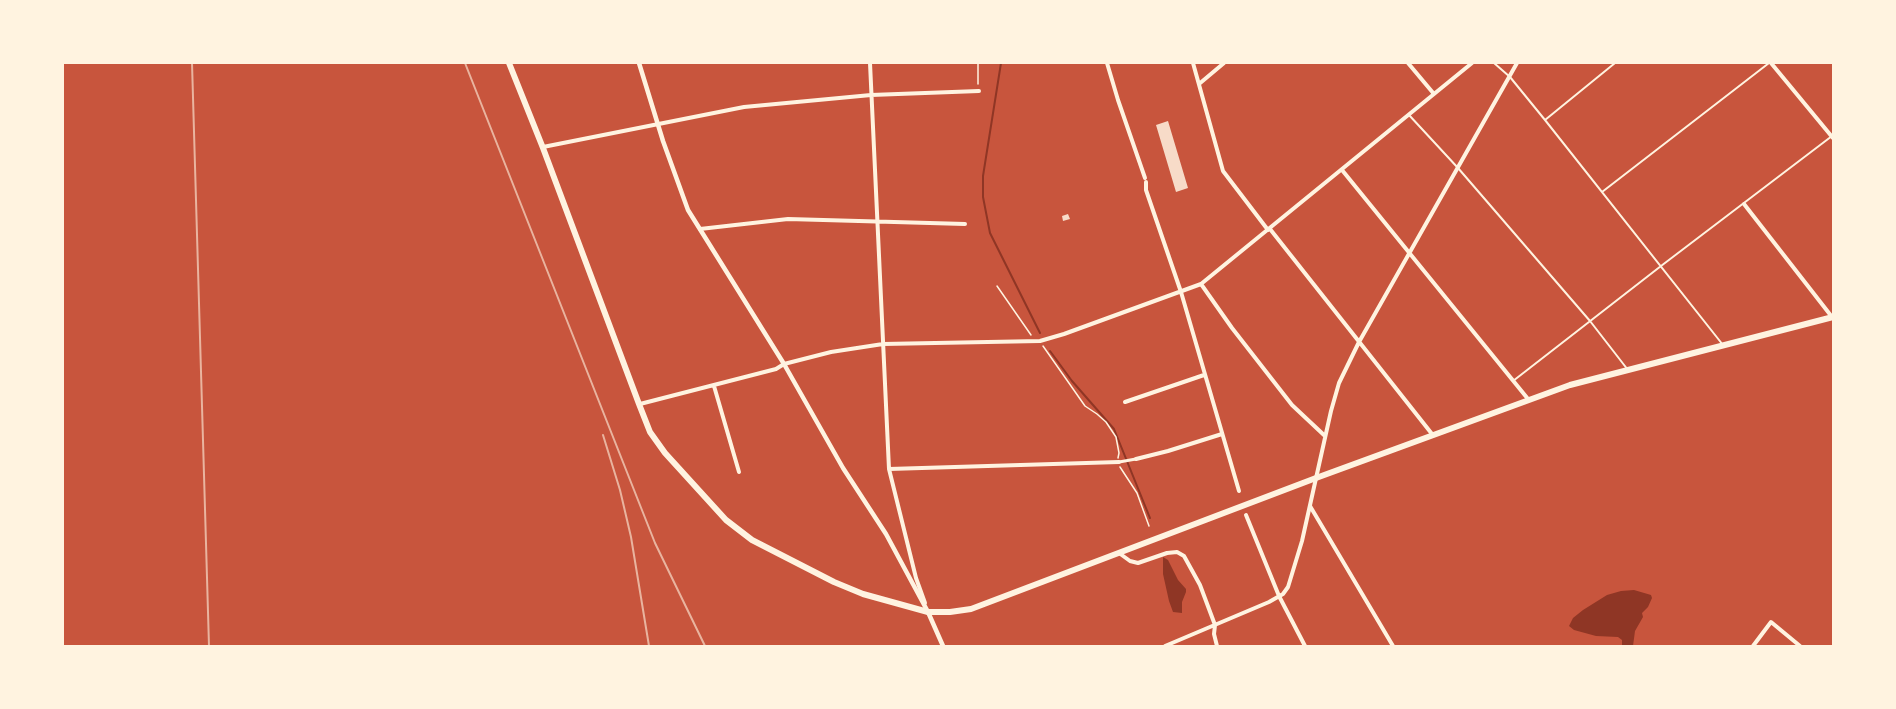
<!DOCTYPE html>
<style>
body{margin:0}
#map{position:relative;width:1896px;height:709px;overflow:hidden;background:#c8553d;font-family:Commissioner,sans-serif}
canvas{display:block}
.frame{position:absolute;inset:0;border:64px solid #fff3e0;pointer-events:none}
</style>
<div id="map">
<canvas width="1896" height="709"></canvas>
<div class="frame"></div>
</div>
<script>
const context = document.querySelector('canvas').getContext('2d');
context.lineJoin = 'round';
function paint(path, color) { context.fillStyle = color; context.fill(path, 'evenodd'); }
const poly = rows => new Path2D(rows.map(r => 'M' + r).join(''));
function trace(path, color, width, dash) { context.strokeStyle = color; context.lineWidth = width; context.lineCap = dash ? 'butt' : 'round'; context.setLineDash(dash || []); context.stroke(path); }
const water = poly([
 [1163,557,1168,560,1178,580,1186,589,1186,592,1182,602,1182,613,1173,612,1169,601,1163,574],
 [1634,590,1651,595,1652,598,1648,607,1642,613,1643,617,1635,631,1633,646,1622,646,1622,640,1618,637,1596,636,1574,630,1569,626,1573,618,1583,610,1607,595,1621,591]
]);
const stream = poly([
 [1001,63,983,176,983,197,990,233,1040,333],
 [1050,351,1072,381,1114,429,1150,518]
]);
const building = poly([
 [1168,121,1188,188,1176,192,1156,125],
 [1068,214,1070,219,1063,221,1062,216]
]);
const path = poly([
 [978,63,978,84],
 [997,286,1031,335],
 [1043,346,1085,406,1097,414,1106,422,1116,437,1119,453,1118,458],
 [1120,467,1137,493,1149,526]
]);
const service = poly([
 [1494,63,1510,77,1545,120,1723,345],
 [1409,115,1458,168,1590,321,1628,370],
 [1545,120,1615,63],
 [1602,192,1769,63],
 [1513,381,1661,266,1832,136]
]);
const pedestrian = poly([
 [1119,462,1136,459]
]);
const minor = poly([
 [870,63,889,469,916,578,925,603],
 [1107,63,1118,100,1145,178],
 [1193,63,1223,171,1268,230],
 [1408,63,1434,94],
 [1771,63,1833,138],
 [1199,84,1224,63],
 [543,147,744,107,871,95,979,91],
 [1342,170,1528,399],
 [1146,182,1146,190,1181,292,1239,491],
 [1744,204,1832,317],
 [700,229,788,219,965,224],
 [1270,229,1432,434],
 [1201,284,1232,328,1292,405,1325,436],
 [714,386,739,472],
 [1125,402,1204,375],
 [640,404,776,369,784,364,831,352,883,344,1040,341,1064,334,1201,284,1472,63],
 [1136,459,1168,451,1222,434],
 [889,469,1119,462],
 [1310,506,1393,646],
 [1246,515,1279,596,1305,646],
 [1119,553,1130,561,1138,563,1167,553,1177,552,1184,556,1200,585,1215,625,1214,634,1217,646],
 [1165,646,1269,602,1283,594,1288,587,1302,541,1331,411,1339,383,1359,342,1517,63],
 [1753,646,1771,622,1800,646]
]);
const tertiary = poly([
 [639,63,663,141,688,210,784,364,843,468,886,534,928,612,943,646]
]);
const primary = poly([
 [509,63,543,148,639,404,650,432,665,453,726,520,752,540,834,582,863,594,928,612,950,612,971,609,1316,478,1570,385,1833,317]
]);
const rail = poly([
 [192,63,209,646],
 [465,63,655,543,705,646],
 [603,435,620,490,631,537,649,646]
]);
paint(water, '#8f3625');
trace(stream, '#8f3625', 2);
paint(building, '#f7dbc8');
trace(path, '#fff3e0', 1.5);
trace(service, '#fff3e0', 2);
trace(pedestrian, '#fff3e0', 3);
trace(minor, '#fff3e0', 4);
trace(tertiary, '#fff3e0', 4.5);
trace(primary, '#fff3e0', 6);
trace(rail, '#e9b49f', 2);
</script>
